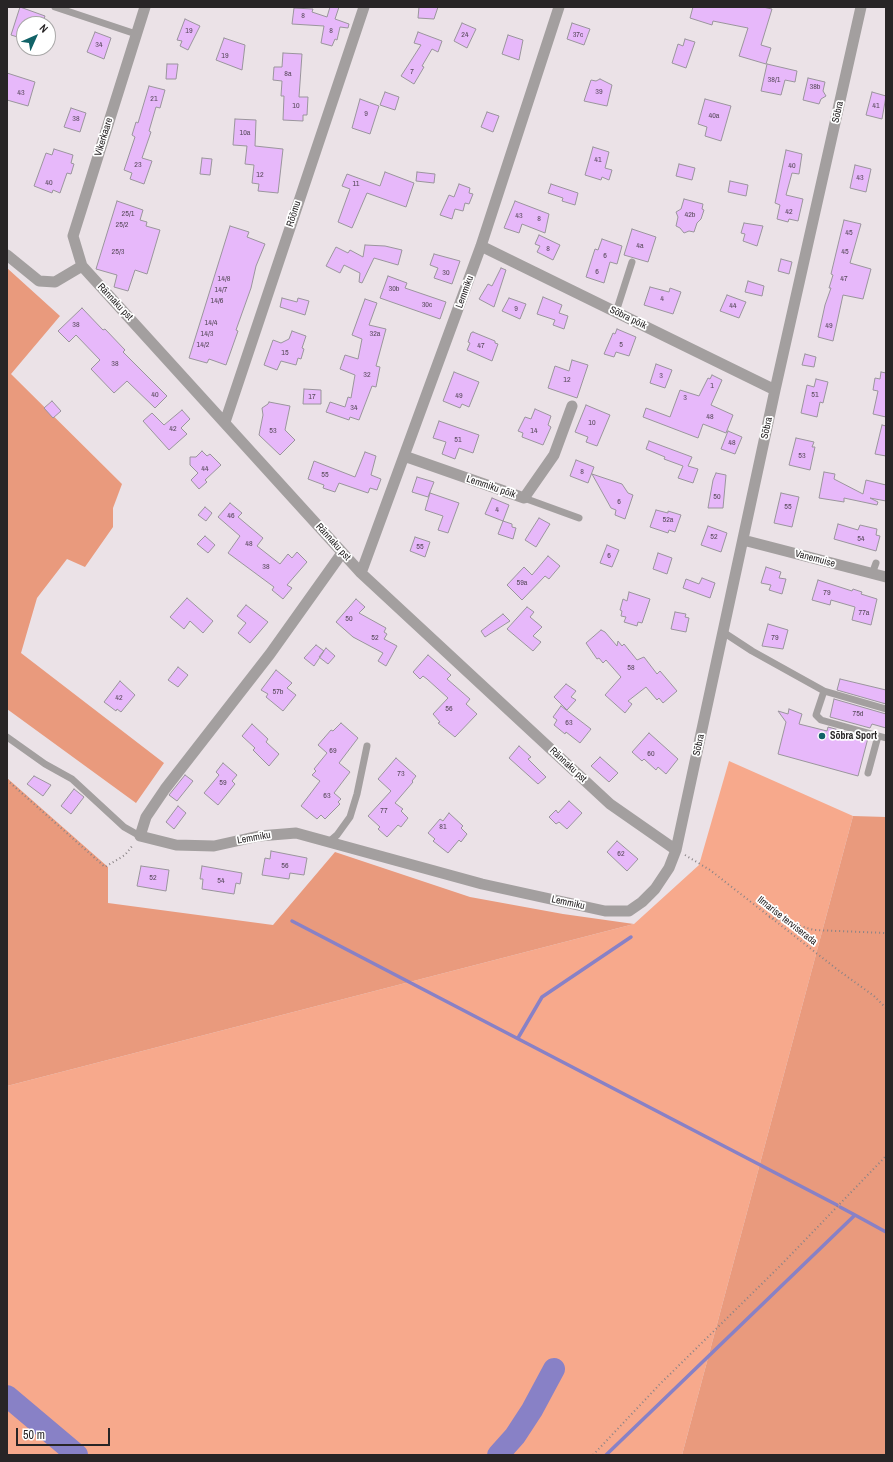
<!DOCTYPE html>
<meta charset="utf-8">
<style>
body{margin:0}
#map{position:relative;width:893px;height:1462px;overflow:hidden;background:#ebe2e7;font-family:"Archivo Narrow",sans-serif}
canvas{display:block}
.frame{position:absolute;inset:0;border:8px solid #282526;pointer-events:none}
.north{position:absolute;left:16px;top:16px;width:40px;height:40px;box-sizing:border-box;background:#fff;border:1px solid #a9a8a8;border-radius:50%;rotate:45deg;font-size:11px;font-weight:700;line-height:16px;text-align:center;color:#282526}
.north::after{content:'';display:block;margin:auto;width:14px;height:18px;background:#116267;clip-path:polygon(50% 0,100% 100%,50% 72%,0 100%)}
.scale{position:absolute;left:16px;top:1428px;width:94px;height:18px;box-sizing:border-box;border:2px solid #282526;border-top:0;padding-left:5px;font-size:12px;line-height:14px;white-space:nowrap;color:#282526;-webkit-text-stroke:3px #fff;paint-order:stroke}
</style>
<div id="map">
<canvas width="893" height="1462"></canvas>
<div class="frame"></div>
<div class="north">N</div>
<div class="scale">50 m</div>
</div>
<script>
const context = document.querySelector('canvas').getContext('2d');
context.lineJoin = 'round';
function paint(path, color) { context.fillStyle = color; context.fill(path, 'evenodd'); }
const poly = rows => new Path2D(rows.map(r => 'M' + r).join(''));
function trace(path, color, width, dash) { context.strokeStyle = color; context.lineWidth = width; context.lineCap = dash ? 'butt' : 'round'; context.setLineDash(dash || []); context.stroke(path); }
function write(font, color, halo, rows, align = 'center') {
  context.font = font + ' "Archivo Narrow",sans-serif'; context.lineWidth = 3.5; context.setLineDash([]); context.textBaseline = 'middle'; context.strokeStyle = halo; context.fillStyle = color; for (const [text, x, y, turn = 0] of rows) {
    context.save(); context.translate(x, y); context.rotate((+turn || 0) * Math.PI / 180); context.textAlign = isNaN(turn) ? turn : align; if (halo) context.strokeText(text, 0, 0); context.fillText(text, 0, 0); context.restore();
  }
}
const green = poly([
 [729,761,853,816,682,1455,7,1455,7,1086,634,924,699,865]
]);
const forest = poly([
 [7,268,60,316,11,374,122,484,113,508,113,527,85,567,67,559,37,598,21,653,164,763,136,803,7,709],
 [7,778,108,867,108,903,273,925,335,852,470,897,563,914,634,924,7,1086],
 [853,816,886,817,886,1455,682,1455]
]);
const stream = poly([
 [292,921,837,1205],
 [518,1038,542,997,631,937],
 [840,1207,855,1215],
 [606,1455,855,1215,886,1232]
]);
const river = poly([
 [7,1396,77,1455],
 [498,1455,515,1436,532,1410,554,1369]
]);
const building = poly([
 [20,7,45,16,42,24,24,24,24,39,11,35,20,7],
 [330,7,339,7,335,19,349,24,348,28,340,27,337,40,335,39,332,46,321,43,324,26,292,24,294,8,313,9,312,12,327,17,330,7],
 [419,7,438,7,434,19,418,18,419,7],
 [693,7,763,7,772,9,761,45,771,48,766,64,739,56,748,28,713,21,712,25,690,18,693,7],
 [185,19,200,26,188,50,180,46,182,41,177,40,185,19],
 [462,23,476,29,467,48,454,41,462,23],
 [572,23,590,29,584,45,567,39,572,23],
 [95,32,111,38,104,59,87,52,95,32],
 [418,32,442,41,438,52,432,49,422,66,424,67,414,84,401,76,421,45,414,43,418,32],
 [508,35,523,40,519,60,502,54,508,35],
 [224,38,245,45,242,70,216,60,224,38],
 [685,39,695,42,686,68,672,63,678,44,683,46,685,39],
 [283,53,302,54,299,97,308,97,307,115,303,115,303,121,283,120,284,96,281,96,282,81,273,80,274,67,282,67,283,53],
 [167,64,178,64,176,79,166,79,167,64],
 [767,64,797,71,795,82,785,80,781,95,761,91,767,64],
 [7,73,35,82,28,106,7,100,7,73],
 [808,78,825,82,823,91,826,96,821,99,819,104,803,100,808,78],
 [600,79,612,85,607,106,584,101,591,80,596,81,600,79],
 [149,86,165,90,160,108,156,107,149,131,151,132,142,158,152,161,144,184,130,179,132,173,124,170,135,137,132,135,136,122,138,123,149,86],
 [385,92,399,97,395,110,380,105,385,92],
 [872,92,886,96,882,119,866,115,872,92],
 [360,99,379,106,370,134,352,128,360,99],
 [705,99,731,106,721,141,705,136,707,127,698,124,705,99],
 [71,108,86,113,80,132,64,127,71,108],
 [487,112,499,116,493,132,481,127,487,112],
 [235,119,256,120,255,146,283,149,278,193,258,191,259,184,252,183,254,165,245,164,247,146,233,145,235,119],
 [593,147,609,152,605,168,612,170,609,180,602,177,601,180,585,175,593,147],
 [54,149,73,155,71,163,74,164,71,174,67,173,60,193,53,190,52,193,34,186,46,153,52,155,54,149],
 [786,150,802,154,799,174,792,173,786,195,803,199,798,221,789,219,788,222,777,219,780,205,775,203,786,150],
 [202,158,212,159,210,175,200,174,202,158],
 [679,164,695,168,692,180,676,176,679,164],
 [855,165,871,169,866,192,850,188,855,165],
 [385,172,414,183,406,207,367,193,352,228,338,222,350,189,342,186,347,174,380,186,385,172],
 [417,172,435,174,434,183,416,181,417,172],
 [730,181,748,185,746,196,728,192,730,181],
 [459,184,470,188,469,193,473,194,469,204,465,203,463,211,455,209,452,219,440,215,449,195,454,197,459,184],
 [551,184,578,193,575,205,562,201,563,198,548,193,551,184],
 [684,199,703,204,702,209,704,210,701,219,697,223,694,232,689,231,684,233,680,228,676,226,678,217,676,212,681,209,684,199],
 [117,201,143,210,140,220,147,222,146,226,160,230,147,274,135,270,128,291,114,287,117,275,96,269,117,201],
 [515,201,549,214,545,233,522,224,519,233,504,228,515,201],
 [844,220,861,224,850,263,871,269,863,299,843,295,833,341,818,337,825,305,831,288,829,288,833,275,831,274,844,220],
 [744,223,763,226,757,246,743,241,745,234,741,233,744,223],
 [230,226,249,232,247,237,265,244,256,266,251,288,236,330,238,331,226,365,209,359,207,363,189,358,230,226],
 [632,229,656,237,648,262,624,255,632,229],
 [539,235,560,245,553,260,537,252,540,246,535,244,539,235],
 [602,239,622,246,617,264,610,262,604,283,586,277,595,249,598,250,602,239],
 [365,245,385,246,402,250,398,265,374,258,362,283,359,282,360,273,344,265,340,273,326,266,336,247,348,253,350,250,363,257,365,245],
 [434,254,460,261,452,284,434,278,438,268,430,265,434,254],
 [781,259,792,262,789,274,778,271,781,259],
 [501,268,506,270,494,307,479,299,488,284,492,286,501,268],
 [388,276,407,283,405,288,446,302,440,319,380,298,388,276],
 [748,281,764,286,762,296,745,292,748,281],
 [650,287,669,292,670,288,681,292,673,314,644,305,650,287],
 [727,295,746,302,739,318,720,311,727,295],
 [543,297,562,305,559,313,568,316,564,329,553,325,555,320,537,314,543,297],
 [282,298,297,302,298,298,309,301,305,315,280,307,282,298],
 [509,298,526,304,520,319,502,311,509,298],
 [365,299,377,303,369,325,386,329,376,366,380,367,376,387,372,386,359,420,350,417,349,420,326,412,330,402,345,407,348,397,351,398,355,375,340,369,345,355,358,359,362,339,352,335,365,299],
 [82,308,103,330,105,329,125,350,123,352,167,396,155,408,127,381,114,393,91,369,100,360,76,335,69,342,58,331,82,308],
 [617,329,636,337,629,356,616,352,614,357,604,354,613,333,615,334,617,329],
 [292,331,306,336,302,348,304,349,301,359,298,358,296,365,281,361,277,370,264,365,273,340,281,343,289,339,292,331],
 [473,332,495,341,495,343,498,344,492,361,467,350,470,343,468,342,471,333,473,332],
 [805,354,816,357,814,367,802,365,805,354],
 [572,360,588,365,577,398,548,388,555,366,569,371,572,360],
 [656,364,672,370,665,388,650,383,656,364],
 [454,372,479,382,469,407,462,404,460,408,443,401,454,372],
 [881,372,886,373,886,417,873,414,878,391,873,390,875,378,880,379,881,372],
 [712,375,722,380,711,405,733,415,726,433,703,424,698,438,643,417,646,408,670,417,680,390,699,396,708,378,710,379,712,375],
 [816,379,828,382,823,403,820,402,817,417,801,413,807,385,814,387,816,379],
 [304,389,321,390,321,404,303,404,304,389],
 [52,401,61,411,53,418,44,408,52,401],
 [269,402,290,406,285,430,295,440,280,455,259,435,263,415,262,408,268,404,269,402],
 [586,405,610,415,597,446,586,442,588,437,575,432,586,405],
 [535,409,551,416,548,425,551,427,543,445,522,437,523,433,518,431,525,417,531,419,535,409],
 [182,410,190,419,181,428,187,434,169,450,143,421,152,413,164,425,182,410],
 [439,421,479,435,473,453,459,448,455,459,442,454,446,442,433,438,439,421],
 [882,425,886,426,886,456,875,454,882,425],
 [728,431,742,437,735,454,721,449,728,431],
 [796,438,814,442,812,447,815,447,810,470,789,465,796,438],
 [649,441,692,457,688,466,698,469,693,483,678,478,683,466,664,459,665,457,646,449,649,441],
 [202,451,207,456,210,454,221,465,205,480,207,482,199,489,191,480,198,473,190,465,190,457,196,457,202,451],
 [365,452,376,456,371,475,381,479,377,490,370,488,368,493,339,483,335,492,323,488,324,485,308,479,314,461,355,477,365,452],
 [576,460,594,467,588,483,570,476,576,460],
 [824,472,835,474,834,479,863,494,866,480,886,485,886,501,870,498,878,502,877,505,844,498,844,502,819,498,824,472],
 [716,473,726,475,723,508,708,508,713,480,716,473],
 [592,474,622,484,628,493,633,495,625,519,615,515,616,510,611,508,592,474],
 [417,477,434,482,428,497,412,492,417,477],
 [430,493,459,503,448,533,438,530,443,516,425,510,430,493],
 [781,493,799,497,792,527,774,523,781,493],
 [492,498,509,505,503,521,485,514,492,498],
 [230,503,242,513,238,517,263,538,257,546,280,564,288,554,292,558,297,552,307,562,287,585,292,588,283,599,272,590,274,587,228,553,240,536,218,517,230,503],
 [205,507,212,513,206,521,198,515,205,507],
 [656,510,668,513,668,511,681,515,675,532,669,530,668,533,650,527,656,510],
 [539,518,550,524,536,547,525,540,539,518],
 [503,521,512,524,512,527,516,528,513,539,498,534,503,521],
 [838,524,858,530,860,525,877,529,876,535,880,536,876,551,834,539,838,524],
 [708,526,727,533,721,552,701,545,708,526],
 [205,536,215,545,208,553,197,544,205,536],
 [415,537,430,542,425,557,410,551,415,537],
 [607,545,619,550,612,567,600,563,607,545],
 [658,553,672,558,667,574,653,569,658,553],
 [548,556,560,566,549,579,545,576,522,600,507,585,524,567,532,575,548,556],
 [766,567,781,572,779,578,786,579,782,594,769,590,771,585,761,583,766,567],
 [702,578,715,583,710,598,683,588,686,579,699,584,702,578],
 [818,580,852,591,853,589,862,592,861,594,877,599,871,625,852,620,855,607,831,600,830,605,812,600,818,580],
 [629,592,650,599,642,623,638,622,637,626,624,622,626,617,621,616,622,611,620,610,623,599,627,601,629,592],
 [187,598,213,621,203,633,190,621,184,629,170,617,187,598],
 [356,599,365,607,359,613,386,628,384,632,387,634,384,639,397,646,386,666,378,661,383,653,353,637,336,622,356,599],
 [246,605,268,622,250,643,238,633,246,623,237,616,246,605],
 [527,607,534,612,530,617,542,627,533,636,541,642,533,651,507,629,527,607],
 [675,612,686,614,685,617,689,618,686,632,671,629,675,612],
 [503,614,510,621,485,637,481,631,503,614],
 [768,624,788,630,783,649,762,646,768,624],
 [601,630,605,632,617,646,618,641,622,646,624,644,637,660,644,657,657,674,660,671,677,691,663,703,659,698,657,700,646,687,628,701,632,704,625,713,605,695,621,677,606,660,603,663,599,658,597,659,586,643,601,630],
 [316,645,324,651,314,666,304,658,316,645],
 [326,648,335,656,328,664,319,657,326,648],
 [428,655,451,675,447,679,470,699,466,704,477,714,455,737,438,723,440,722,433,714,448,698,427,679,423,676,420,679,413,672,428,655],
 [178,667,188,675,178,687,168,680,178,667],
 [276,670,292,683,287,688,296,695,283,711,266,697,268,694,261,690,276,670],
 [840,679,886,690,886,704,837,690,840,679],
 [120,681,135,695,121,712,117,709,116,711,104,702,120,681],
 [566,684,576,691,571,697,576,700,567,710,554,697,566,684],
 [834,699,886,714,886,728,872,724,870,728,830,717,834,699],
 [561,706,591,729,580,743,566,732,565,734,554,725,557,720,553,717,561,706],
 [789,709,802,714,799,724,827,731,828,727,868,738,858,776,778,754,786,722,778,711,788,714,789,709],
 [341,723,358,738,339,763,350,772,334,793,341,799,338,802,340,804,325,819,321,815,317,819,301,806,320,781,312,775,316,771,314,769,327,753,318,745,331,730,333,731,341,723],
 [252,724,268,739,266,742,279,754,269,766,253,750,255,748,242,736,252,724],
 [649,733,678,759,666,774,658,767,656,770,644,759,642,761,632,752,649,733],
 [519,746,531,757,528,759,546,777,538,784,509,758,519,746],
 [600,757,618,773,609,782,591,766,600,757],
 [396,758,416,776,412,781,413,782,395,803,403,809,401,811,408,818,401,827,398,825,387,837,378,829,380,827,368,816,391,791,378,779,396,758],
 [223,763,237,775,232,781,235,784,218,805,204,793,219,775,216,772,223,763],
 [185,775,193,781,177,801,169,795,185,775],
 [34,776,51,785,43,796,27,784,34,776],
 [74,789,84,797,71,814,61,806,74,789],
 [569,801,582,813,567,829,559,822,556,824,549,817,556,810,558,813,569,801],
 [178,806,186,813,174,829,166,822,178,806],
 [449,813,463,826,461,828,467,834,461,842,459,840,448,853,433,841,435,839,428,833,440,819,443,821,449,813],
 [617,841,638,859,627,871,607,852,617,841],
 [271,851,307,858,304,875,290,873,289,879,262,875,265,858,270,859,271,851],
 [141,866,169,870,166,891,137,886,141,866],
 [202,866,242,873,240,884,236,883,234,894,202,889,203,879,200,879,202,866]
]);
const path = poly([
 [7,780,105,867,125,855,133,845],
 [685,855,710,870,838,970,874,996,886,1008],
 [769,917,814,930,886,933],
 [593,1455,660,1384,781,1265,886,1156]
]);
const service = poly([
 [55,7,136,34],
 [616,312,632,262],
 [524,498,579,518],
 [872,574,876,563],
 [723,632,752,651,824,691,886,709],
 [824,691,816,715,821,720,886,738],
 [7,737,45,764,72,779,124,827,140,836],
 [868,773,878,736],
 [330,841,337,835,350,817,357,794,367,746]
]);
const minor = poly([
 [145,7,73,236,82,266,361,573,610,804,676,850],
 [481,246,775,390],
 [7,255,39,281,55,282,82,266],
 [225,422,364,7],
 [404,456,524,498,554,455,572,406],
 [743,540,886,577],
 [342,553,270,654,165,789,146,817,140,836,176,845,214,846,259,836,296,833,482,884,605,911,629,911,642,902,655,889,669,868,676,850,775,390,861,7],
 [361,573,481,246,559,7]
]);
const markers = [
 [822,736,4,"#116267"]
];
const numberNames = [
 ["8",303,16],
 ["19",189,31],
 ["8",331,31],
 ["24",465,35],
 ["37c",578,35],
 ["34",99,45],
 ["19",225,56],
 ["7",412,72],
 ["8a",288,74],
 ["38/1",774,80],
 ["38b",815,87],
 ["39",599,92],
 ["43",21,93],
 ["21",154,99],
 ["10",296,106],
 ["41",876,106],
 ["9",366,114],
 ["40a",714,116],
 ["38",76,119],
 ["10a",245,133],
 ["41",598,160],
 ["23",138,165],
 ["40",792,166],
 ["12",260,175],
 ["43",860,178],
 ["40",49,183],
 ["11",356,184],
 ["42",789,212],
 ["25/1",128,214],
 ["42b",690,215],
 ["43",519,216],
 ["8",539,219],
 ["25/2",122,225],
 ["45",849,233],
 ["4a",640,246],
 ["8",548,249],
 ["25/3",118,252],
 ["45",845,252],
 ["6",605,256],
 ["6",597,272],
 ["30",446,273],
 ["14/8",224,279],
 ["47",844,279],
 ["30b",394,289],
 ["14/7",221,290],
 ["4",662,299],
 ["14/6",217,301],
 ["30c",427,305],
 ["44",733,306],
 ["9",516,309],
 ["14/4",211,323],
 ["38",76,325],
 ["49",829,326],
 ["14/3",207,334],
 ["32a",375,334],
 ["14/2",203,345],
 ["5",621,345],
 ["47",481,346],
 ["15",285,353],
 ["38",115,364],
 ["32",367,375],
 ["3",661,376],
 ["12",567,380],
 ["1",712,386],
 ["40",155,395],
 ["51",815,395],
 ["49",459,396],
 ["17",312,397],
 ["3",685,398],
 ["34",354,408],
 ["48",710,417],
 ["10",592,423],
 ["42",173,429],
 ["53",273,431],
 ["14",534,431],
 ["51",458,440],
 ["48",732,443],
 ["53",802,456],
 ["44",205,469],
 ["8",582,472],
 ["55",325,475],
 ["50",717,497],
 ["6",619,502],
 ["55",788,507],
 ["4",497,510],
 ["46",231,516],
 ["52a",668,520],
 ["52",714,537],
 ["54",861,539],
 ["48",249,544],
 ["55",420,547],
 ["6",609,556],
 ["38",266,567],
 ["59a",522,583],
 ["79",827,593],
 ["77a",864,613],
 ["50",349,619],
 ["52",375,638],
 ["79",775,638],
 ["58",631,668],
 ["57b",278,692],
 ["42",119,698],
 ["56",449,709],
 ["75d",858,714],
 ["63",569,723],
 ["69",333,751],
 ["60",651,754],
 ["73",401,774],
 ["59",223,783],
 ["63",327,796],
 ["77",384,811],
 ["81",443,827],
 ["62",621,854],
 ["56",285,866],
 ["52",153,878],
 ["54",221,881]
];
const streetNames = [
 ["Sõbra",838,112,-77],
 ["Vikerkaare",104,137,-73],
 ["Rõõmu",294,214,-72],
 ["Lemmiku",465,292,-70],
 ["Rännaku pst",115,302,47],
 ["Sõbra põik",628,318,26],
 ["Sõbra",767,428,-78],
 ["Lemmiku põik",491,487,19],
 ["Rännaku pst",333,542,48],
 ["Vanemuise",815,559,15],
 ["Sõbra",699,745,-78],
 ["Rännaku pst",568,765,43],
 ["Lemmiku",254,838,-10],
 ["Lemmiku",568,903,12],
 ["Ilmarise terviserada",787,921,38]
];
const poiNames = [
 ["Sõbra Sport",830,736]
];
paint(green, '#f7a98c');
paint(forest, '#e99a7d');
trace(stream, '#8881c6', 3.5);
trace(river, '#8881c6', 22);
paint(building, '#e7b8fa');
trace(building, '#9a959c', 1);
trace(path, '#898386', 2, [1, 3]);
trace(service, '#a39f9f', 7);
trace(minor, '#a39f9f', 11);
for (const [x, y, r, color] of markers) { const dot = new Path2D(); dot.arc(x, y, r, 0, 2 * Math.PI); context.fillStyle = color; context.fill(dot); trace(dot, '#fff', 1.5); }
write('8px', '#584a5b', null, numberNames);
write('10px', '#282526', '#fff', streetNames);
write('bold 10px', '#282526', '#fff', poiNames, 'left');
</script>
